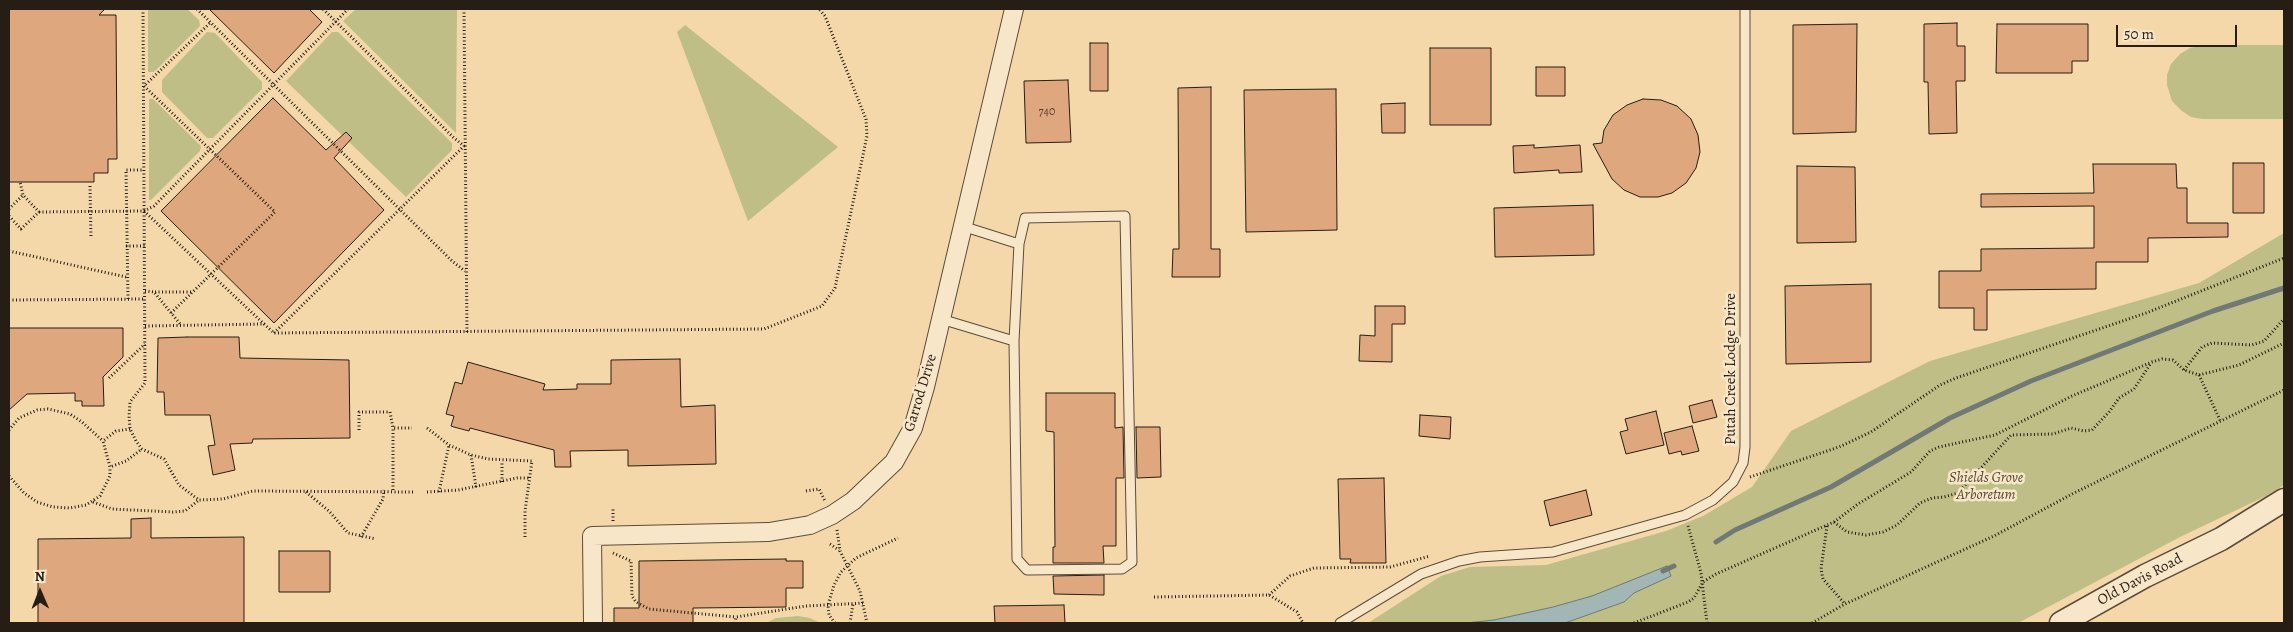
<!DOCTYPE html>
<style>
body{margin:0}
#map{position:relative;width:2293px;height:632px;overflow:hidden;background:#f4d8aa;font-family:Alegreya,serif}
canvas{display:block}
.frame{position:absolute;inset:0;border:10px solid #261d15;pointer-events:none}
.north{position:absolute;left:15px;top:567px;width:50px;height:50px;-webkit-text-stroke:4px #f8e6c8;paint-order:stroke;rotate:359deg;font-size:14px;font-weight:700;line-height:20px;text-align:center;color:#261d15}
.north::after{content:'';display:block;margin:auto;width:18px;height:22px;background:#261d15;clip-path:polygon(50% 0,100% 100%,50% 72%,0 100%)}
.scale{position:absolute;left:2116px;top:25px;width:121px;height:22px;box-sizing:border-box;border:2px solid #261d15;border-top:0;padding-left:6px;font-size:15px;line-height:18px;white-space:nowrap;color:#261d15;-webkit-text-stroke:4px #f8e6c8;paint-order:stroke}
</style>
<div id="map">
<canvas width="2293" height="632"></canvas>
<div class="frame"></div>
<div class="north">N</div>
<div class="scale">50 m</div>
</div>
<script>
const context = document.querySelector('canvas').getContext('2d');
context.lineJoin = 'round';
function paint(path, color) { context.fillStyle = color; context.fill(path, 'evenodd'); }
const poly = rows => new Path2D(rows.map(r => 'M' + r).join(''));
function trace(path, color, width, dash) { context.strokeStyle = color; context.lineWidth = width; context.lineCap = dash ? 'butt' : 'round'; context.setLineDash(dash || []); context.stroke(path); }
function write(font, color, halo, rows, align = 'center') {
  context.font = font + ' Alegreya,serif'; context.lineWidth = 5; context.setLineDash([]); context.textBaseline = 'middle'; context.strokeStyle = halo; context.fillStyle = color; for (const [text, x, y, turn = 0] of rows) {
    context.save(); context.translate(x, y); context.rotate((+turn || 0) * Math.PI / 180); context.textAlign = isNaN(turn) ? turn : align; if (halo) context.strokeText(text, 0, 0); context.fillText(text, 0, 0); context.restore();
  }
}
const green = poly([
 [148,9,187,9,199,20,200,26,154,72,148,72],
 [356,9,457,9,456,133,343,21],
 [685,25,838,147,748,221,677,32],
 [207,32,215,33,262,82,262,89,213,138,207,138,162,92,162,80],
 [332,32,338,32,452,143,452,150,406,197,286,81],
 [2202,45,2284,45,2284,119,2202,119,2191,117,2182,111,2172,101,2167,85,2167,75,2171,64,2180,54,2190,48],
 [149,99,153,99,201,146,200,151,151,200,149,200],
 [2284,233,2284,485,2266,496,2180,537,2018,623,1368,623,1441,576,1470,567,1546,565,1666,531,1703,516,1752,487,1791,431,1930,361,2199,283],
 [798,616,810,618,820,623,766,623,776,618]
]);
const water = poly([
 [1667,566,1671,576,1634,593,1624,602,1565,623,1466,623,1494,620,1553,607,1592,596,1667,566]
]);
const stream = poly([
 [1716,542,1735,530,1831,487,1950,418,2031,381,2213,311,2284,288],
 [1663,571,1674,566]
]);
const building = poly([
 [9,9,105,9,99,15,116,15,117,159,108,159,108,173,94,173,94,182,9,182,9,9],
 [209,9,309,9,322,22,274,73,209,9],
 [1957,23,1957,46,1965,46,1965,81,1956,81,1957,133,1929,134,1928,82,1924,82,1924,24,1957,23],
 [1857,24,1856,132,1793,134,1793,25,1857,24],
 [1997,24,2088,24,2088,61,2072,61,2072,73,1996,73,1997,24],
 [1090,43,1108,43,1108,91,1090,91,1090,43],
 [1430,48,1491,48,1491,125,1430,125,1430,48],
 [1536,67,1565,67,1565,96,1536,96,1536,67],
 [1068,80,1071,142,1026,143,1024,81,1068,80],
 [1211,87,1211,249,1220,249,1220,277,1172,277,1173,249,1179,249,1178,88,1211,87],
 [1336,89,1337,230,1246,232,1244,90,1336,89],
 [273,98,326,150,346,132,352,138,334,158,384,210,274,323,161,211,273,98],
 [1643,99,1661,100,1677,106,1691,119,1698,135,1700,152,1696,168,1686,183,1672,193,1658,197,1640,197,1624,190,1612,179,1593,144,1602,143,1604,130,1613,115,1627,105,1643,99],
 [1405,103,1405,133,1382,133,1381,104,1405,103],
 [1534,145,1534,148,1580,145,1582,172,1559,173,1559,170,1514,173,1513,146,1534,145],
 [2233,163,2264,163,2264,213,2233,213,2233,163],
 [2093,164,2176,164,2177,188,2187,188,2187,223,2228,223,2228,237,2148,238,2148,262,2096,262,2096,289,1987,290,1987,330,1974,330,1974,308,1939,308,1939,271,1981,271,1981,249,2094,248,2094,206,1981,207,1981,194,2094,193,2093,164],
 [1797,166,1855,167,1856,242,1797,243,1797,166],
 [1593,205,1594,255,1495,257,1494,208,1593,205],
 [1871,284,1871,362,1786,364,1785,286,1871,284],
 [1375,306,1405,306,1405,324,1392,324,1392,362,1359,361,1360,335,1375,336,1375,306],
 [9,328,123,328,123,357,103,377,104,406,82,406,82,401,75,401,75,393,27,394,9,410,9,328],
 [187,337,239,337,240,358,349,360,350,438,253,439,252,443,230,444,235,470,213,475,208,446,215,445,210,415,165,415,164,392,157,392,158,338,187,337],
 [680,359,681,407,715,405,716,464,628,466,628,450,570,451,571,467,555,467,554,450,470,428,469,431,454,427,451,426,454,416,446,414,455,382,462,384,468,362,545,384,543,390,577,389,577,384,611,384,611,360,680,359],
 [1046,393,1115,393,1115,428,1123,427,1124,478,1116,478,1116,546,1103,546,1104,563,1053,563,1053,547,1055,547,1054,432,1046,431,1046,393],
 [1712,400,1717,417,1693,423,1689,406,1712,400],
 [1656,411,1664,445,1626,454,1620,432,1628,430,1625,419,1656,411],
 [1420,415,1451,417,1450,439,1419,436,1420,415],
 [1692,426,1699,451,1682,455,1681,451,1669,454,1664,433,1692,426],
 [1136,427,1160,427,1161,477,1137,478,1136,427],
 [1384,478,1386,563,1350,563,1351,559,1340,559,1338,479,1384,478],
 [1586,490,1592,515,1550,526,1544,501,1586,490],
 [151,518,151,538,244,537,244,623,38,623,38,539,131,538,131,519,151,518],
 [279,551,330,551,330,592,279,592,279,551],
 [786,559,786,561,803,561,803,588,786,588,786,607,693,608,693,623,614,623,614,608,639,608,639,561,786,559],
 [1104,575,1104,595,1054,594,1053,576,1104,575],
 [1064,605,1065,623,995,623,994,606,1064,605]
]);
const path = poly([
 [143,9,145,383,130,402,129,416,130,429,136,441,142,449,164,459,179,485,199,500,223,499,253,491,414,492],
 [197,9,452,261,465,271],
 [464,9,467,333],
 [90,186,91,238],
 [9,209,23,195],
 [144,211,154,206,348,9],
 [39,212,144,211,264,324],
 [9,216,21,229,39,212,23,195,20,182],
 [126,246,145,246],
 [9,251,126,277],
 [145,291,154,292,181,325],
 [155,292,191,292],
 [128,299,126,170,143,170],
 [9,300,145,299],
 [171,313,275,212,144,86,211,22],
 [145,326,264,324,274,333,764,329,822,306,835,288,867,136,866,119,825,16,819,9],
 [274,333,464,146,453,137,323,9],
 [2184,370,2202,347,2212,343,2252,345,2264,341,2284,319],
 [2199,375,2220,420],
 [109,378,145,344],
 [427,428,449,445,471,455,488,459,532,461,525,511,525,537],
 [130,429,116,431,103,441,110,467,126,461,142,449],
 [9,430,19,418,37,410,48,409,70,414,82,422,103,441],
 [359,430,359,412,390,412,393,428,412,428],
 [471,455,476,487],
 [9,476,24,493,37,502,53,507,70,508,86,505,100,496,110,476,110,467],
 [1750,477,1839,447,1871,432,1940,385,1956,378,2146,313,2284,258],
 [502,482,502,461],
 [393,490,393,428],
 [806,491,819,489,825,501],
 [306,492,329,511,348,533,376,539],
 [427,492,458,490,517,478,529,478],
 [439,492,449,445],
 [93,502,112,509,173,512,185,511,199,500],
 [613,521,613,507],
 [1834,522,1847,532,1866,535,1883,532,1897,525,1920,503,1932,498,1944,497,1958,493,2011,435,2053,434,2071,428,2084,431,2092,430,2109,412,2119,398,2134,389,2151,363],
 [1688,526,1701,573,1707,623],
 [1827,526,1821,569,1823,579,1845,604],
 [837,530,840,551,860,591,867,623],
 [361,537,383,499,384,490],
 [830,544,839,550],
 [613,553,631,561,632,596,636,602,649,609,736,617],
 [1269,595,1290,576,1314,568,1390,567,1430,556],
 [1154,597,1269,595,1297,612,1303,623],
 [735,623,736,617,806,606,864,603],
 [835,623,829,615,828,605,834,585,841,572,856,558,898,538],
 [850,623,853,604],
 [1634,623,1688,602,1694,598,1703,582,1716,574,1834,522,1858,504,1911,472,1930,451,1939,447,1995,435,2072,396,2152,362,2162,359,2173,360,2184,370,2199,375,2239,365,2284,343],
 [1812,623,1845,604,1994,536,2074,493,2284,390]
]);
const service = poly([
 [1125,216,1132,562,1122,569,1027,570,1017,559,1014,341,1019,244,1025,218,1125,216],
 [962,226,1019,244],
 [941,319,1014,341],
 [1340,623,1421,574,1459,561,1480,557,1553,552,1685,515,1713,500,1733,482,1743,463,1745,447,1745,9]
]);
const minor = poly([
 [593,623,592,536,769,532,810,525,832,515,853,501,894,462,913,428,925,387,1014,9]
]);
const tertiary = poly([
 [2061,623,2145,576,2221,539,2284,500]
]);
const numberNames = [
 ["740",1047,112]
];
const streetNames = [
 ["Putah Creek Lodge Drive",1731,369,-90],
 ["Garrod Drive",921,393,-73],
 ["Old Davis Road",2140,580,-28]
];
const parkNames = [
 ["Shields Grove",1986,478],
 ["Arboretum",1986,495]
];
paint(green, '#bebe86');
paint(water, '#a2b6b5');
trace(water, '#707975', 1);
trace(stream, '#707975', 5);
paint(building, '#dfa77d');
trace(building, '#261d15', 1);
trace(service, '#5a4c3a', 11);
trace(minor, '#5a4c3a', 20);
trace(tertiary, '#5a4c3a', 25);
trace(path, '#261d15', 3, [1, 2.5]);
trace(service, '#f8e6c8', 9);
trace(minor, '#f8e6c8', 18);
trace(tertiary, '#f8e6c8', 22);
write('12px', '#54402f', null, numberNames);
write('15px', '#261d15', '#f8e6c8', streetNames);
write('italic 15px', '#544d37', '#f8e6c8', parkNames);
</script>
